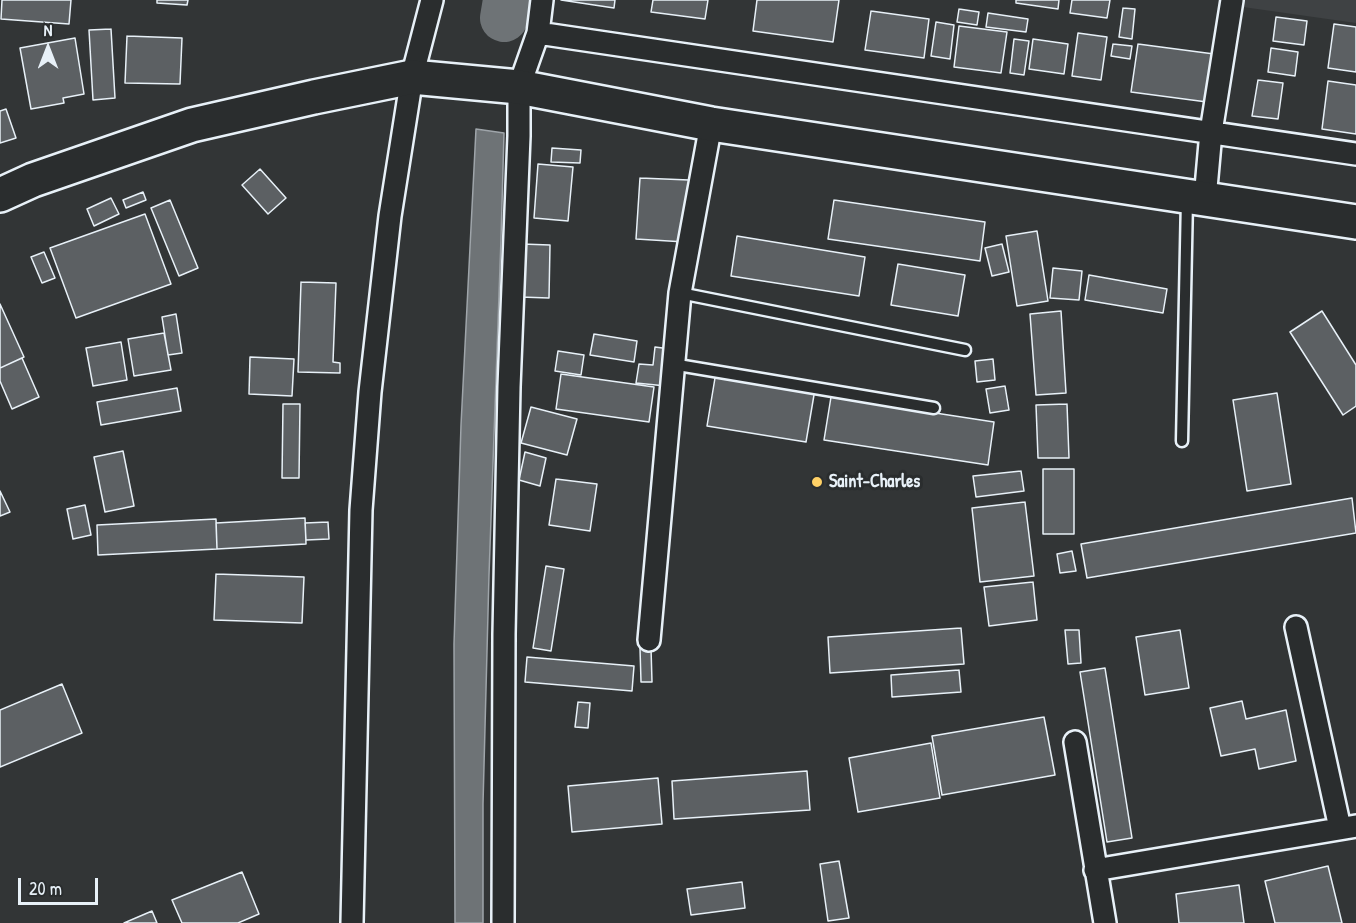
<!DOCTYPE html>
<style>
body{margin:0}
#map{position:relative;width:1356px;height:923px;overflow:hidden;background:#323536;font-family:"Patrick Hand",sans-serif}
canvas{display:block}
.north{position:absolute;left:18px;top:18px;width:60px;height:60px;-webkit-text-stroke:4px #2a2d2e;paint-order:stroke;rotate:0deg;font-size:16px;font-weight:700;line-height:24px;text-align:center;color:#e8f1f8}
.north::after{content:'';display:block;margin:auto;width:21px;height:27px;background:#e8f1f8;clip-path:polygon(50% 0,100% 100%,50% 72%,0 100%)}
.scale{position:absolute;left:18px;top:878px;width:80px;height:27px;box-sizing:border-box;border:3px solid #e8f1f8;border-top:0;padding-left:8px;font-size:18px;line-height:21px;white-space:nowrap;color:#e8f1f8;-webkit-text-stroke:4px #2a2d2e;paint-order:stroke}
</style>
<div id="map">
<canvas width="1356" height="923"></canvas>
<div class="north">N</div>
<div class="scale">20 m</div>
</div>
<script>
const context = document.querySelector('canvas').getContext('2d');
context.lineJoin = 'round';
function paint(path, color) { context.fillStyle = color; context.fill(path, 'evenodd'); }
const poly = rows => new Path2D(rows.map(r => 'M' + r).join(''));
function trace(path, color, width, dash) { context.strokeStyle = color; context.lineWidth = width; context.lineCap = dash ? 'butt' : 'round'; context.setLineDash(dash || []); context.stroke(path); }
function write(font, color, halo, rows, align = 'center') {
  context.font = font + ' "Patrick Hand",sans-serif'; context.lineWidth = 6; context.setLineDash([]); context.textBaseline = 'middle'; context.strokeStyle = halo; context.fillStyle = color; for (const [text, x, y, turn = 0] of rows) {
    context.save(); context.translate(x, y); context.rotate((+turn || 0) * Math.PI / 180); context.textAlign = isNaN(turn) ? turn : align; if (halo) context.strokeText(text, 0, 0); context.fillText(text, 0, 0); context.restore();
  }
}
const built = poly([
 [1236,0,1356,0,1356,23,1236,6]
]);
const water = poly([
 [476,129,504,133,501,239,489,575,483,804,483,923,455,923,454,644,461,425,476,129]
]);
const river = poly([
 [504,18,507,0]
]);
const building = poly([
 [2,0,71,0,69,24,1,19,2,0],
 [157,0,188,0,187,5,157,3,157,0],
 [561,0,615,0,614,8,561,0],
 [653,0,708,0,705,19,651,12,653,0],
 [757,0,839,0,833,42,753,31,757,0],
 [1016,0,1059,0,1058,9,1016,3,1016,0],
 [1072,0,1110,0,1107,18,1070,13,1072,0],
 [1123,8,1135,9,1132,39,1119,37,1123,8],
 [959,9,979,12,977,25,957,22,959,9],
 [871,11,929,19,924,58,865,50,871,11],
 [988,13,1028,19,1026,32,986,27,988,13],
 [1276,17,1307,21,1304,45,1273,41,1276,17],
 [936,22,954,25,950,59,931,56,936,22],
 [1334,24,1356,27,1356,72,1328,68,1334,24],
 [959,26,1007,32,1001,73,954,67,959,26],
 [111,29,115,98,93,100,89,30,111,29],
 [1078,33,1107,37,1101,80,1072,76,1078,33],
 [127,36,182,38,180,84,125,83,127,36],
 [75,38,84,94,63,98,64,103,31,109,20,48,75,38],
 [1014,39,1029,41,1024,75,1010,73,1014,39],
 [1033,39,1068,44,1064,74,1029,69,1033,39],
 [1113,44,1132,46,1130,59,1111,56,1113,44],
 [1138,44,1214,54,1207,102,1131,92,1138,44],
 [1271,48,1298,52,1295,76,1268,72,1271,48],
 [1258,80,1283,83,1278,119,1252,116,1258,80],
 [1328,81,1356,85,1356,134,1322,129,1328,81],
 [6,109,16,138,0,143,0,111,6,109],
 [552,148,581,150,580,163,551,162,552,148],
 [538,164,573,167,568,221,534,218,538,164],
 [260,169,286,198,268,214,242,185,260,169],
 [640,178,689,180,685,242,636,239,640,178],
 [143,192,146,200,126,208,123,200,143,192],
 [111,198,119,214,94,226,87,209,111,198],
 [170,200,198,268,179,276,151,208,170,200],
 [834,200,985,222,980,261,828,239,834,200],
 [145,214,171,284,76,318,50,248,145,214],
 [1037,231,1048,301,1017,306,1006,236,1037,231],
 [737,236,865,257,859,296,731,276,737,236],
 [522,244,550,245,549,298,520,297,522,244],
 [1002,244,1009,272,992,276,985,248,1002,244],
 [44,252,55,278,42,283,31,257,44,252],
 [898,264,965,275,958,316,891,305,898,264],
 [1053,268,1082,271,1079,300,1050,298,1053,268],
 [1089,275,1167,289,1163,313,1085,300,1089,275],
 [301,282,336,283,333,362,340,363,340,373,298,372,301,282],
 [0,304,24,357,0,368,0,304],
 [1061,311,1066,393,1036,395,1030,314,1061,311],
 [1322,311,1356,365,1356,406,1343,415,1290,332,1322,311],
 [176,314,182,353,168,355,162,317,176,314],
 [164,333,171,370,134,376,128,339,164,333],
 [594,334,637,341,634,362,590,355,594,334],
 [121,342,127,380,93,386,86,348,121,342],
 [655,347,670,349,666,386,636,383,639,364,653,365,655,347],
 [558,351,584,355,581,375,555,371,558,351],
 [250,357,294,359,292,396,249,394,250,357],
 [22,358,39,397,12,409,0,381,0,368,22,358],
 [993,359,995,380,977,382,975,361,993,359],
 [716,372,815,389,806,442,707,426,716,372],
 [561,374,654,387,649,422,556,409,561,374],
 [1005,386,1009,410,990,413,986,389,1005,386],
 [177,388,181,411,101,425,97,402,177,388],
 [1277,393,1291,484,1247,491,1233,400,1277,393],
 [831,397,994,422,988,465,824,440,831,397],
 [283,404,300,404,299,478,282,478,283,404],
 [1067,404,1069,458,1038,458,1036,405,1067,404],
 [531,407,577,419,567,455,521,443,531,407],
 [123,451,134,506,105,512,94,457,123,451],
 [525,452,546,458,540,486,519,480,525,452],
 [1043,469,1074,469,1074,534,1043,534,1043,469],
 [1021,471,1024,491,976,497,973,476,1021,471],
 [556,479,597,484,590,531,549,525,556,479],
 [0,491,10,512,0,516,0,491],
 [1352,498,1356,533,1087,578,1081,544,1352,498],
 [1025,502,1034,576,980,582,972,508,1025,502],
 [85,505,91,535,73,539,67,509,85,505],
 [305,518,306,544,217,549,216,523,305,518],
 [216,519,217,549,98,555,97,525,216,519],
 [328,522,329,539,306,540,305,523,328,522],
 [1072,551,1076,571,1060,573,1057,554,1072,551],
 [546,566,564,569,551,651,533,648,546,566],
 [216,574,304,577,302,623,214,620,216,574],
 [1033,582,1037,620,989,626,984,587,1033,582],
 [961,628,964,664,830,673,828,637,961,628],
 [1065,630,1079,630,1081,663,1068,664,1065,630],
 [1180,630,1189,688,1145,695,1136,637,1180,630],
 [640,648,651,648,652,682,641,682,640,648],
 [527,657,634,666,632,691,525,682,527,657],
 [1105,668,1132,838,1107,842,1080,672,1105,668],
 [959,670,961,692,892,697,891,675,959,670],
 [62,684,82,733,0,767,0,710,62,684],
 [1242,701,1246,719,1286,710,1296,761,1259,769,1255,749,1221,756,1210,708,1242,701],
 [578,702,590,703,588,728,575,727,578,702],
 [1044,717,1055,775,942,795,932,736,1044,717],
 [931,743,940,798,858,812,849,758,931,743],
 [807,771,810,810,674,819,672,781,807,771],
 [658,778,662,824,572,832,568,786,658,778],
 [839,861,849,918,828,921,820,864,839,861],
 [1328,866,1342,923,1275,923,1265,881,1328,866],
 [242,872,259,914,238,923,182,923,172,900,242,872],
 [742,882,745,908,691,915,687,889,742,882],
 [1239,885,1244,923,1179,923,1176,894,1239,885],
 [152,911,157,923,124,923,152,911]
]);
const lane = poly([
 [680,293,965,350],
 [672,364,934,408],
 [1182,441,1187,199]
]);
const street = poly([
 [538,33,1356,154],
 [1205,199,1211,132,1232,0],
 [1296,627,1340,828],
 [649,640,680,293,711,124],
 [1075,742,1105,923],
 [1095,870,1356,826],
 [352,923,361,510,370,392,390,216,412,77,432,0],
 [503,923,504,634,509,387,519,136,519,87,538,33,542,0]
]);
const primary = poly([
 [0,195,33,180,192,125,314,97,412,77,519,87,711,124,1356,222]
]);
const markers = [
 [817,482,6,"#ffd166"]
];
const poiNames = [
 ["Saint-Charles",829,482]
];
paint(built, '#3f4244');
paint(water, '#6e7376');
trace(water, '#9fa5aa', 1.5);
trace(river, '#6e7376', 48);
paint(building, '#5c6063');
trace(building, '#e8f1f8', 1.5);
trace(lane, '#e8f1f8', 15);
trace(street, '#e8f1f8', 26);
trace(primary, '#e8f1f8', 38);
trace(lane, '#2a2d2e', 10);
trace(street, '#2a2d2e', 21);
trace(primary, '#2a2d2e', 33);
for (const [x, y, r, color] of markers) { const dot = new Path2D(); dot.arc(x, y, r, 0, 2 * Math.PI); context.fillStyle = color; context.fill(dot); trace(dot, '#2a2d2e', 2); }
write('bold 18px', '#e8f1f8', '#2a2d2e', poiNames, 'left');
</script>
